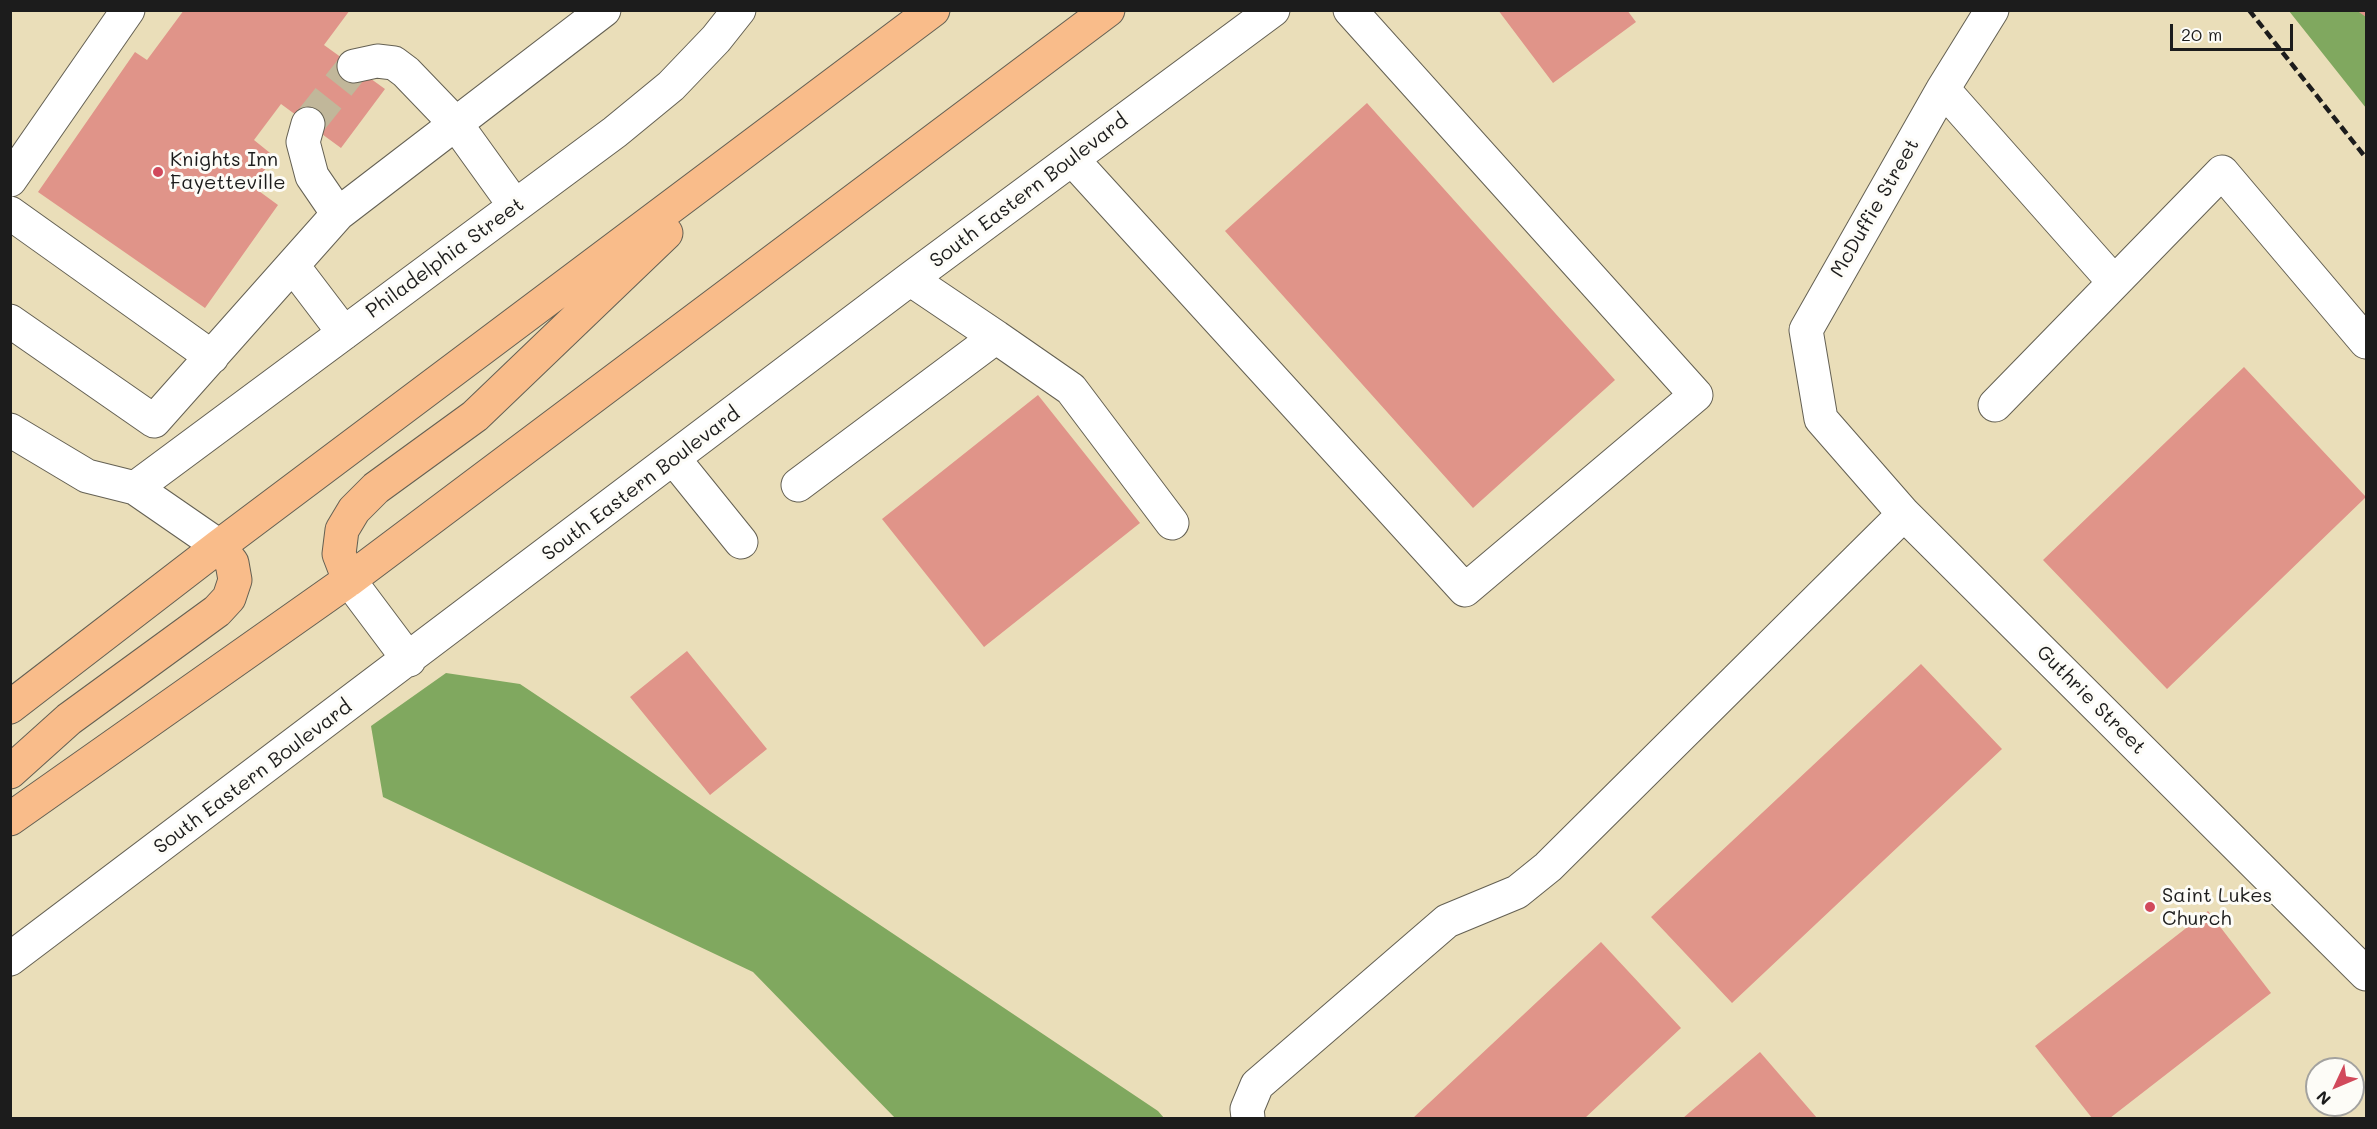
<!DOCTYPE html>
<style>
body{margin:0}
#map{position:relative;width:2377px;height:1129px;overflow:hidden;background:#eadeb9;font-family:Mali,sans-serif}
canvas{display:block}
.frame{position:absolute;inset:0;border:12px solid #1c1c1c;pointer-events:none}
.north{position:absolute;left:2305px;top:1057px;width:60px;height:60px;box-sizing:border-box;background:#fdfcf7;border:2px solid #a3a29f;border-radius:50%;rotate:226deg;font-size:16px;font-weight:700;line-height:24px;text-align:center;color:#1c1c1c}
.north::after{content:'';display:block;margin:auto;width:21px;height:27px;background:#d1495b;clip-path:polygon(50% 0,100% 100%,50% 72%,0 100%)}
.scale{position:absolute;left:2170px;top:24px;width:123px;height:27px;box-sizing:border-box;border:3px solid #1c1c1c;border-top:0;padding-left:8px;font-size:18px;line-height:21px;white-space:nowrap;color:#1c1c1c;-webkit-text-stroke:4px #fdfcf7;paint-order:stroke}
</style>
<div id="map">
<canvas width="2377" height="1129"></canvas>
<div class="frame"></div>
<div class="north">N</div>
<div class="scale">20 m</div>
</div>
<script>
const context = document.querySelector('canvas').getContext('2d');
context.lineJoin = 'round';
function paint(path, color) { context.fillStyle = color; context.fill(path, 'evenodd'); }
const poly = rows => new Path2D(rows.map(r => 'M' + r).join(''));
function trace(path, color, width, dash) { context.strokeStyle = color; context.lineWidth = width; context.lineCap = dash ? 'butt' : 'round'; context.setLineDash(dash || []); context.stroke(path); }
function write(font, color, halo, rows, align = 'center') {
  context.font = font + ' Mali,sans-serif'; context.lineWidth = 6; context.setLineDash([]); context.textBaseline = 'middle'; context.strokeStyle = halo; context.fillStyle = color; for (const [text, x, y, turn = 0] of rows) {
    context.save(); context.translate(x, y); context.rotate((+turn || 0) * Math.PI / 180); context.textAlign = isNaN(turn) ? turn : align; if (halo) context.strokeText(text, 0, 0); context.fillText(text, 0, 0); context.restore();
  }
}
const forest = poly([
 [2289,11,2366,11,2366,108],
 [446,673,520,684,1158,1111,1164,1118,895,1118,753,972,383,797,371,726]
]);
const building = poly([
 [184,10,350,10,324,45,385,89,341,148,281,104,254,140,275,157,252,186,278,205,205,308,38,192,135,52,147,60],
 [1498,10,1627,10,1636,22,1553,83],
 [2356,10,2366,10,2366,17],
 [1367,103,1615,380,1473,508,1225,231],
 [2244,367,2366,497,2167,689,2043,560],
 [1038,395,1140,523,984,647,882,519],
 [687,651,767,749,710,795,630,697],
 [1921,664,2002,749,1732,1003,1651,917],
 [2208,911,2271,993,2110,1118,2092,1118,2035,1046],
 [1601,942,1681,1028,1585,1118,1413,1118],
 [1760,1052,1817,1118,1683,1118]
]);
const minorTunnel = poly([
 [308,124,354,66]
]);
const minor = poly([
 [1992,10,1943,89,1806,330,1821,419,1904,514,2366,974],
 [354,66,377,61,394,63,406,72,456,124,515,206],
 [1943,89,2114,282],
 [308,124,303,142,312,176,338,214],
 [1072,159,1465,590,1696,395,1350,10],
 [10,180,128,10],
 [10,213,212,357],
 [293,266,344,333],
 [10,321,154,421,338,214,604,10],
 [996,337,1071,389,1172,523],
 [1995,405,2222,172,2366,342],
 [10,430,87,476,135,488,219,546],
 [674,459,741,542],
 [798,485,996,337,910,279],
 [135,488,615,132,671,86,716,39,739,10],
 [349,580,409,660],
 [10,959,910,279,1273,10],
 [1248,1118,1247,1109,1257,1085,1447,921,1517,892,1548,867,1904,514]
]);
const highway = poly([
 [349,580,339,554,342,530,354,510,376,488,475,416,666,233],
 [10,707,219,546,933,10],
 [10,772,69,719,217,611,229,598,235,580,232,563,219,546],
 [10,819,349,580,1108,10]
]);
const rail = poly([
 [2249,10,2366,158]
]);
const markers = [
 [158,172,6,"#d1495b"],
 [2150,907,6,"#d1495b"]
];
const poiNames = [
 ["Knights Inn",170,160],
 ["Fayetteville",170,183],
 ["Saint Lukes",2162,896],
 ["Church",2162,919]
];
const streetNames = [
 ["South Eastern Boulevard",1029,191,-37],
 ["McDuffie Street",1875,208,-60],
 ["Philadelphia Street",445,258,-36],
 ["South Eastern Boulevard",641,484,-37],
 ["Guthrie Street",2091,700,45],
 ["South Eastern Boulevard",253,777,-37]
];
paint(forest, '#80a85f');
paint(building, '#e09489');
trace(minorTunnel, '#c1b79a', 33, [33, 16]);
trace(minor, '#646053', 35);
trace(highway, '#646053', 35);
trace(minor, '#fff', 33);
trace(highway, '#f9bc8a', 33);
trace(rail, '#1c1c1c', 4.5, [9, 4.5]);
for (const [x, y, r, color] of markers) { const dot = new Path2D(); dot.arc(x, y, r, 0, 2 * Math.PI); context.fillStyle = color; context.fill(dot); trace(dot, '#fdfcf7', 2); }
write('20px', '#1c1c1c', '#fdfcf7', poiNames, 'left');
write('20px', '#1c1c1c', '#fdfcf7', streetNames);
</script>
